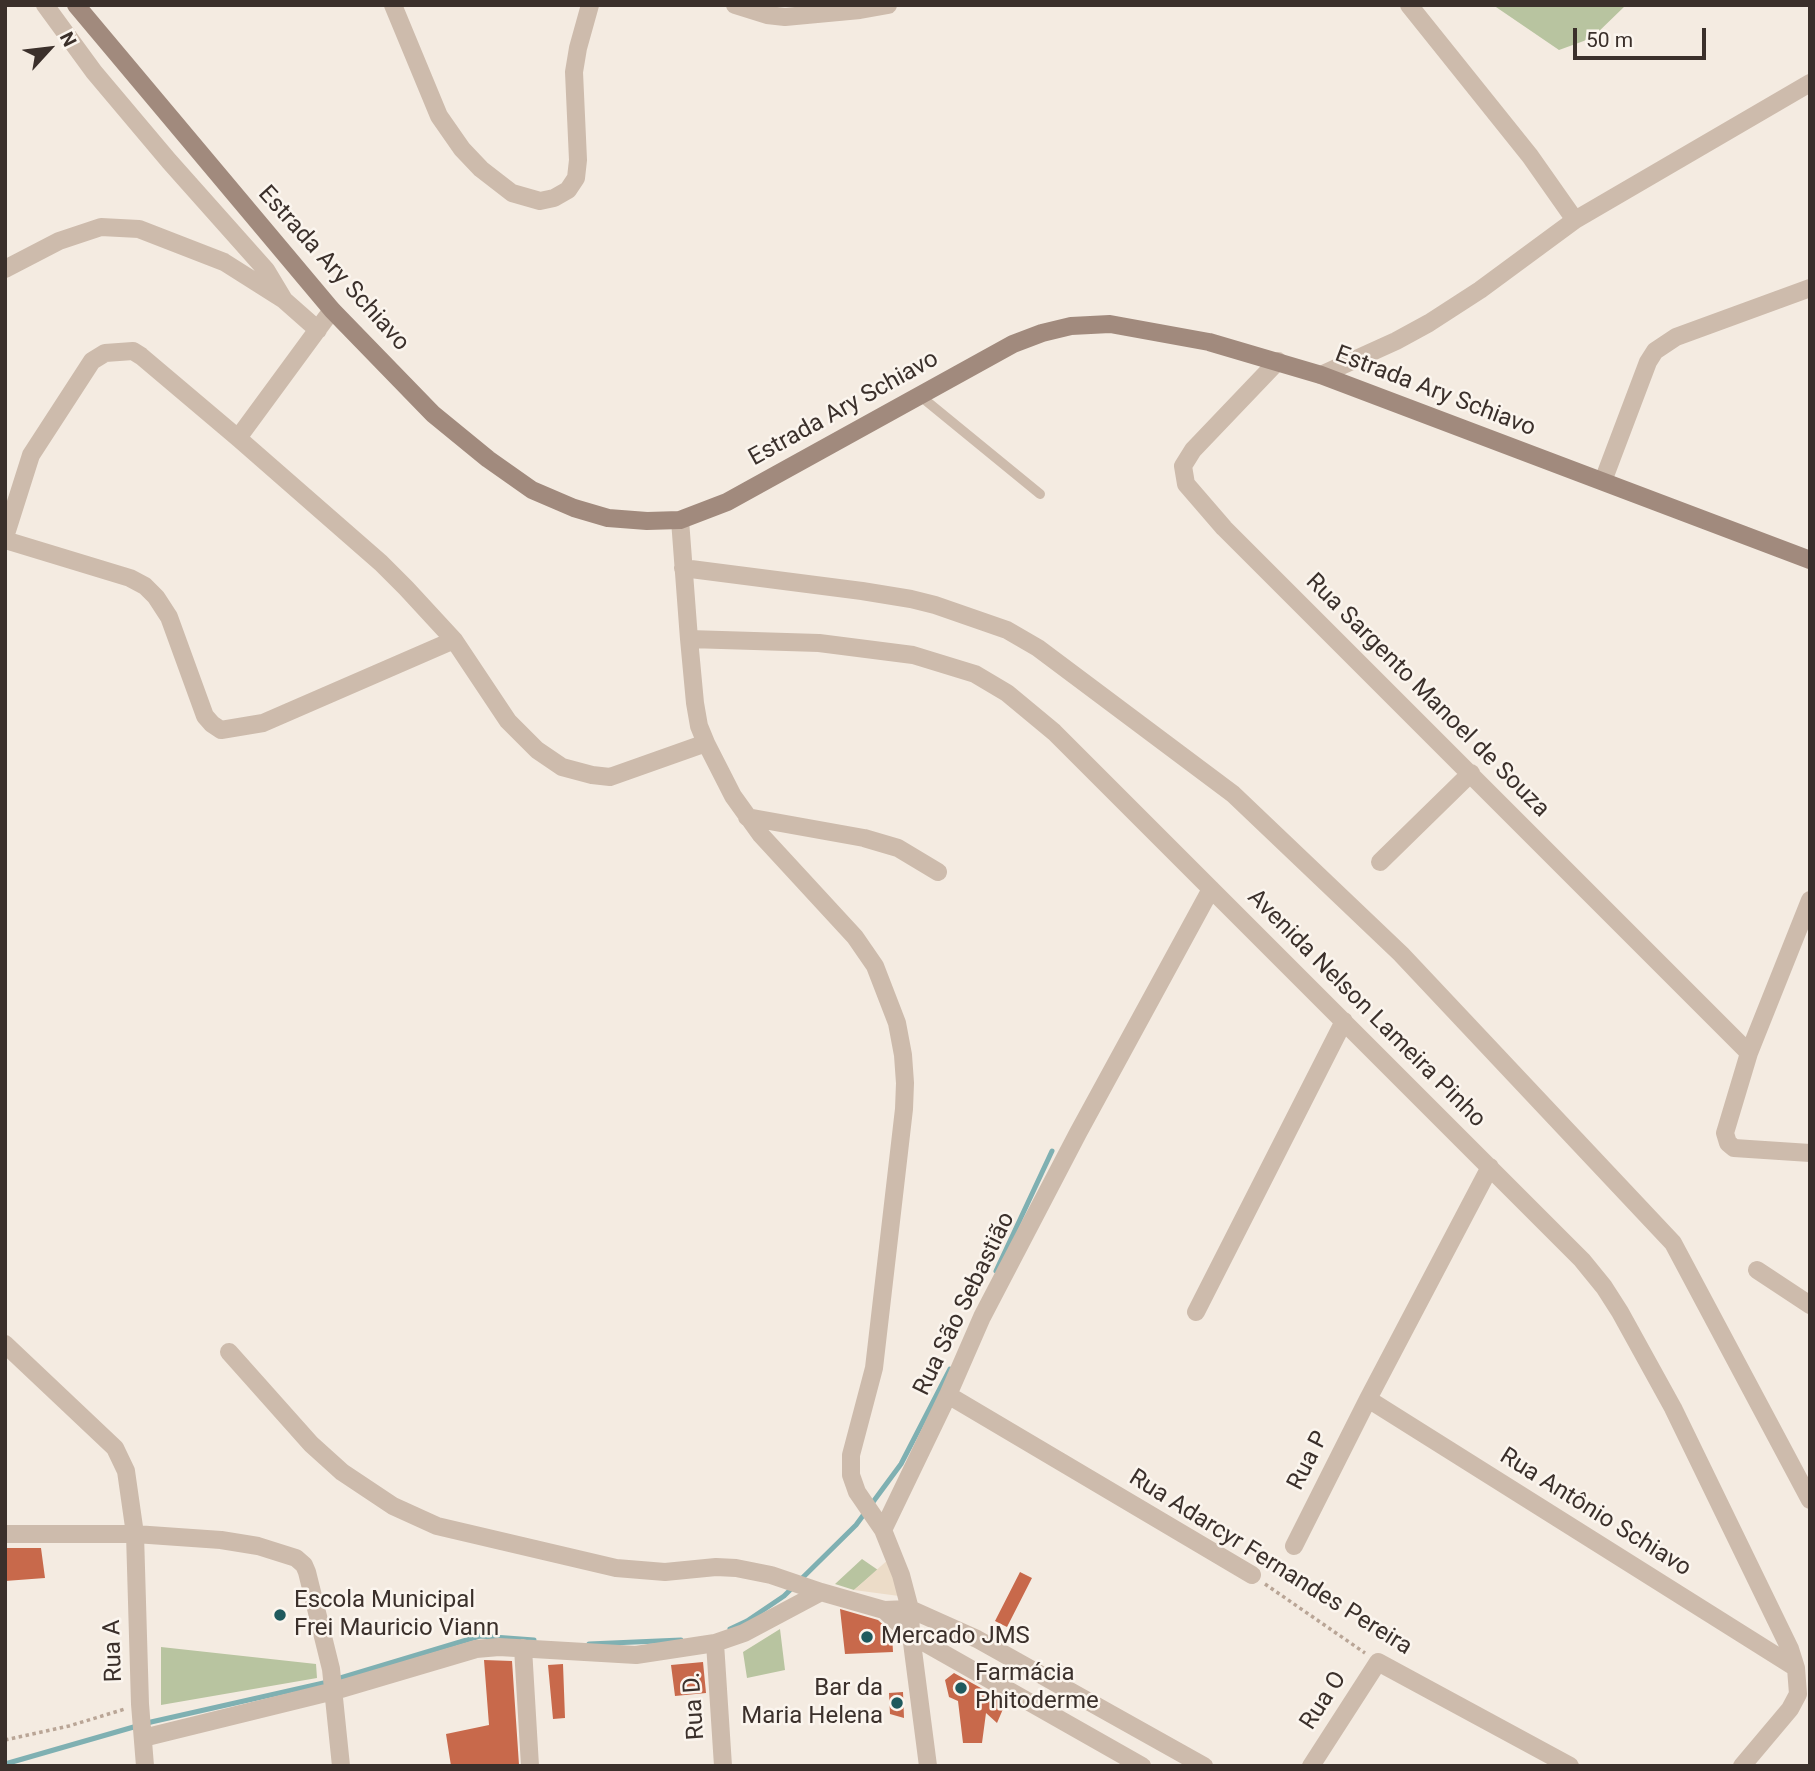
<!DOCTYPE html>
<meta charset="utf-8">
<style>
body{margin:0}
#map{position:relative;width:1815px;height:1771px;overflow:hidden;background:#f4ebe1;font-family:Roboto,sans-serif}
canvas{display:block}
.frame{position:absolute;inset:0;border:7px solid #3b302b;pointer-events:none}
.north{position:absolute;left:14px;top:14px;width:70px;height:70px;-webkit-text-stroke:5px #fbf5ee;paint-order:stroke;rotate:63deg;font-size:19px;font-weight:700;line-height:28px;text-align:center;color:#3b302b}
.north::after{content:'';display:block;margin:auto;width:24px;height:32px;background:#3b302b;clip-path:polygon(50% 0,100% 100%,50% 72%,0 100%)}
.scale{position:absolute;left:1573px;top:28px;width:133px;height:32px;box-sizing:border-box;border:4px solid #3b302b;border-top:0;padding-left:9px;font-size:21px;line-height:24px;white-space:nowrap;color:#3b302b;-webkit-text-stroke:5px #fbf5ee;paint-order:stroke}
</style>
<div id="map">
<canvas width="1815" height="1771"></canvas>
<div class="frame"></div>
<div class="north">N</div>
<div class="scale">50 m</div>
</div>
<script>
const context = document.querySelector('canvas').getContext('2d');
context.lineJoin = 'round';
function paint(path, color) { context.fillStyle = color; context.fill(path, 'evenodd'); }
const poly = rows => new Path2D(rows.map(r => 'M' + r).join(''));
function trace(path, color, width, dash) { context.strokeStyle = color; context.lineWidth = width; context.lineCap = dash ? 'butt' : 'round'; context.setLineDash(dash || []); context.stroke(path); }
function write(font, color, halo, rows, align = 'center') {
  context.font = font + ' Roboto,sans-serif'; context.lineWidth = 5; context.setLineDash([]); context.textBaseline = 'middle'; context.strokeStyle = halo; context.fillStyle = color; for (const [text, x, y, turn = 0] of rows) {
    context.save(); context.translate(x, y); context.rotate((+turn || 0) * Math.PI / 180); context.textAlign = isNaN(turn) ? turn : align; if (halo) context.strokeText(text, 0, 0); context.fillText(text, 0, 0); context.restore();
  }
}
const green = poly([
 [1493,5,1626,5,1592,38,1559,50],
 [862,1559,878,1570,854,1590,835,1584],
 [780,1629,785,1670,747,1678,743,1652],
 [161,1647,316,1664,317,1678,161,1705]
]);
const plaza = poly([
 [890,1558,899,1596,854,1590]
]);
const stream = poly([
 [996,1271,1052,1151],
 [730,1629,747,1621,784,1596,856,1525,901,1464,950,1369],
 [589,1644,681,1640],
 [337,1679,480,1636,534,1640],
 [5,1764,151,1722,328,1682]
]);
const building = poly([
 [5,1548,41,1548,45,1578,5,1581],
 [1020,1572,1032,1578,1007,1627,995,1621],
 [840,1609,878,1620,892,1633,893,1652,845,1654],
 [484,1660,512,1661,519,1765,451,1766,446,1734,489,1725],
 [703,1662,706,1693,675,1696,671,1665],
 [563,1664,565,1718,553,1719,548,1665],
 [954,1673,1006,1702,997,1723,986,1713,982,1743,963,1743,958,1701,949,1697,945,1680],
 [903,1692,904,1718,890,1714,889,1693]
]);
const path = poly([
 [1265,1584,1365,1653],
 [5,1740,69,1726,125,1709]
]);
const lane = poly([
 [919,395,1040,494]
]);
const street = poly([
 [45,5,94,72,169,161,266,270,284,300],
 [393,5,439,116,462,149,481,169,512,193,540,201,554,198,568,190,576,178,578,160,574,72,578,48,590,5],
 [735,5,767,15,785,17,860,10,888,5],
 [1409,5,1530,156,1575,220],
 [5,269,59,241,101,227,139,229,224,262,284,300,318,330],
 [1278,361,1193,450,1183,466,1186,484,1224,528,1749,1053],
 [1321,375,1396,341,1429,323,1480,290,1575,220,1810,83],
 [238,438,332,310],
 [1603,481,1648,362,1655,351,1676,337,1810,288],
 [680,520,689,639],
 [5,537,31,455,92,361,105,353,133,351,141,356,238,438,381,563,406,588,454,640,508,721,537,750,562,767,592,775,610,777,706,743,733,796,761,835,855,937,875,966,897,1023,903,1055,905,1083,904,1109,874,1368,851,1455,851,1475,857,1492,883,1530,901,1575,910,1609,911,1635,928,1766],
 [5,540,130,578,145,586,156,597,169,617,205,716,212,724,221,730,263,723,454,640],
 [683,568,862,591,911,599,935,605,1007,630,1038,648,1233,794,1401,954,1673,1243,1810,1500],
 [706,743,699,726,695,703,689,639,819,643,913,655,975,674,1007,693,1054,732,1582,1260,1604,1287,1620,1312,1673,1408,1790,1649,1796,1668,1798,1694,1790,1709,1742,1766],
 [747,817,864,838,898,848,938,872],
 [1380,862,1471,773],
 [1810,900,1749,1053,1725,1133,1728,1143,1734,1148,1810,1153],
 [1757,1270,1810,1305],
 [1196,1312,1344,1021],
 [5,1344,115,1448,126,1471,135,1534,140,1704,145,1766],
 [229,1352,311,1444,342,1472,393,1506,437,1526,616,1568,665,1572,716,1567,736,1568,771,1575,821,1592],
 [948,1395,1252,1575],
 [1368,1399,1796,1668],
 [883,1530,948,1395,982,1317,1078,1133,1211,889],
 [5,1534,135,1534,221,1540,258,1546,296,1558,304,1565,307,1572,331,1669,341,1766],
 [1294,1546,1368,1399,1490,1167],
 [884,1610,911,1635,1142,1766],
 [715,1643,723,1766],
 [523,1648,530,1766],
 [143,1738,334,1691,476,1649,499,1647,636,1655,715,1643,744,1633,821,1592,884,1610,910,1609,977,1639,1204,1766],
 [1311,1766,1378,1662,1570,1766]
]);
const secondary = poly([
 [76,5,332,310,433,414,488,459,532,490,574,508,608,518,647,521,680,520,727,502,1013,344,1042,333,1071,326,1110,324,1209,342,1321,375,1810,560]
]);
const markers = [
 [280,1615,7,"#1f5a5e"],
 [867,1637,7,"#1f5a5e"],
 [961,1688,7,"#1f5a5e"],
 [897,1703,7,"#1f5a5e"]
];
const streetNames = [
 ["Estrada Ary Schiavo",333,269,48],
 ["Estrada Ary Schiavo",1435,392,21],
 ["Estrada Ary Schiavo",844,409,-29],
 ["Rua Sargento Manoel de Souza",1427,696,45],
 ["Avenida Nelson Lameira Pinho",1366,1009,45],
 ["Rua São Sebastião",965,1304,-64],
 ["Rua P",1309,1461,-63],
 ["Rua Antônio Schiavo",1595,1513,32],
 ["Rua Adarcyr Fernandes Pereira",1270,1563,32],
 ["Rua A",114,1651,-92],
 ["Rua O",1324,1701,-57],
 ["Rua D.",695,1706,-94]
];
const poiNames = [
 ["Escola Municipal",294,1601],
 ["Frei Mauricio Viann",294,1629],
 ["Mercado JMS",881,1637],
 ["Farmácia",975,1674],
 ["Phitoderme",975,1702],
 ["Bar da",883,1689,"right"],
 ["Maria Helena",883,1717,"right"]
];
paint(green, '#b8c4a0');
paint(plaza, '#ecdcc8');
trace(stream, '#7fb0b2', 5);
paint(building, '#c8694b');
trace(path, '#b9a596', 3.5, [3.5, 3.5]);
trace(lane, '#cdbbac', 10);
trace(street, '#cdbbac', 18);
trace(secondary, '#a18a7d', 18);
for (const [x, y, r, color] of markers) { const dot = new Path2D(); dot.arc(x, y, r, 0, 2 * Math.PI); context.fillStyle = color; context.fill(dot); trace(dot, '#fbf5ee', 2.5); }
write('24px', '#3b302b', '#fbf5ee', streetNames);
write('24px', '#3b302b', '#fbf5ee', poiNames, 'left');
</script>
